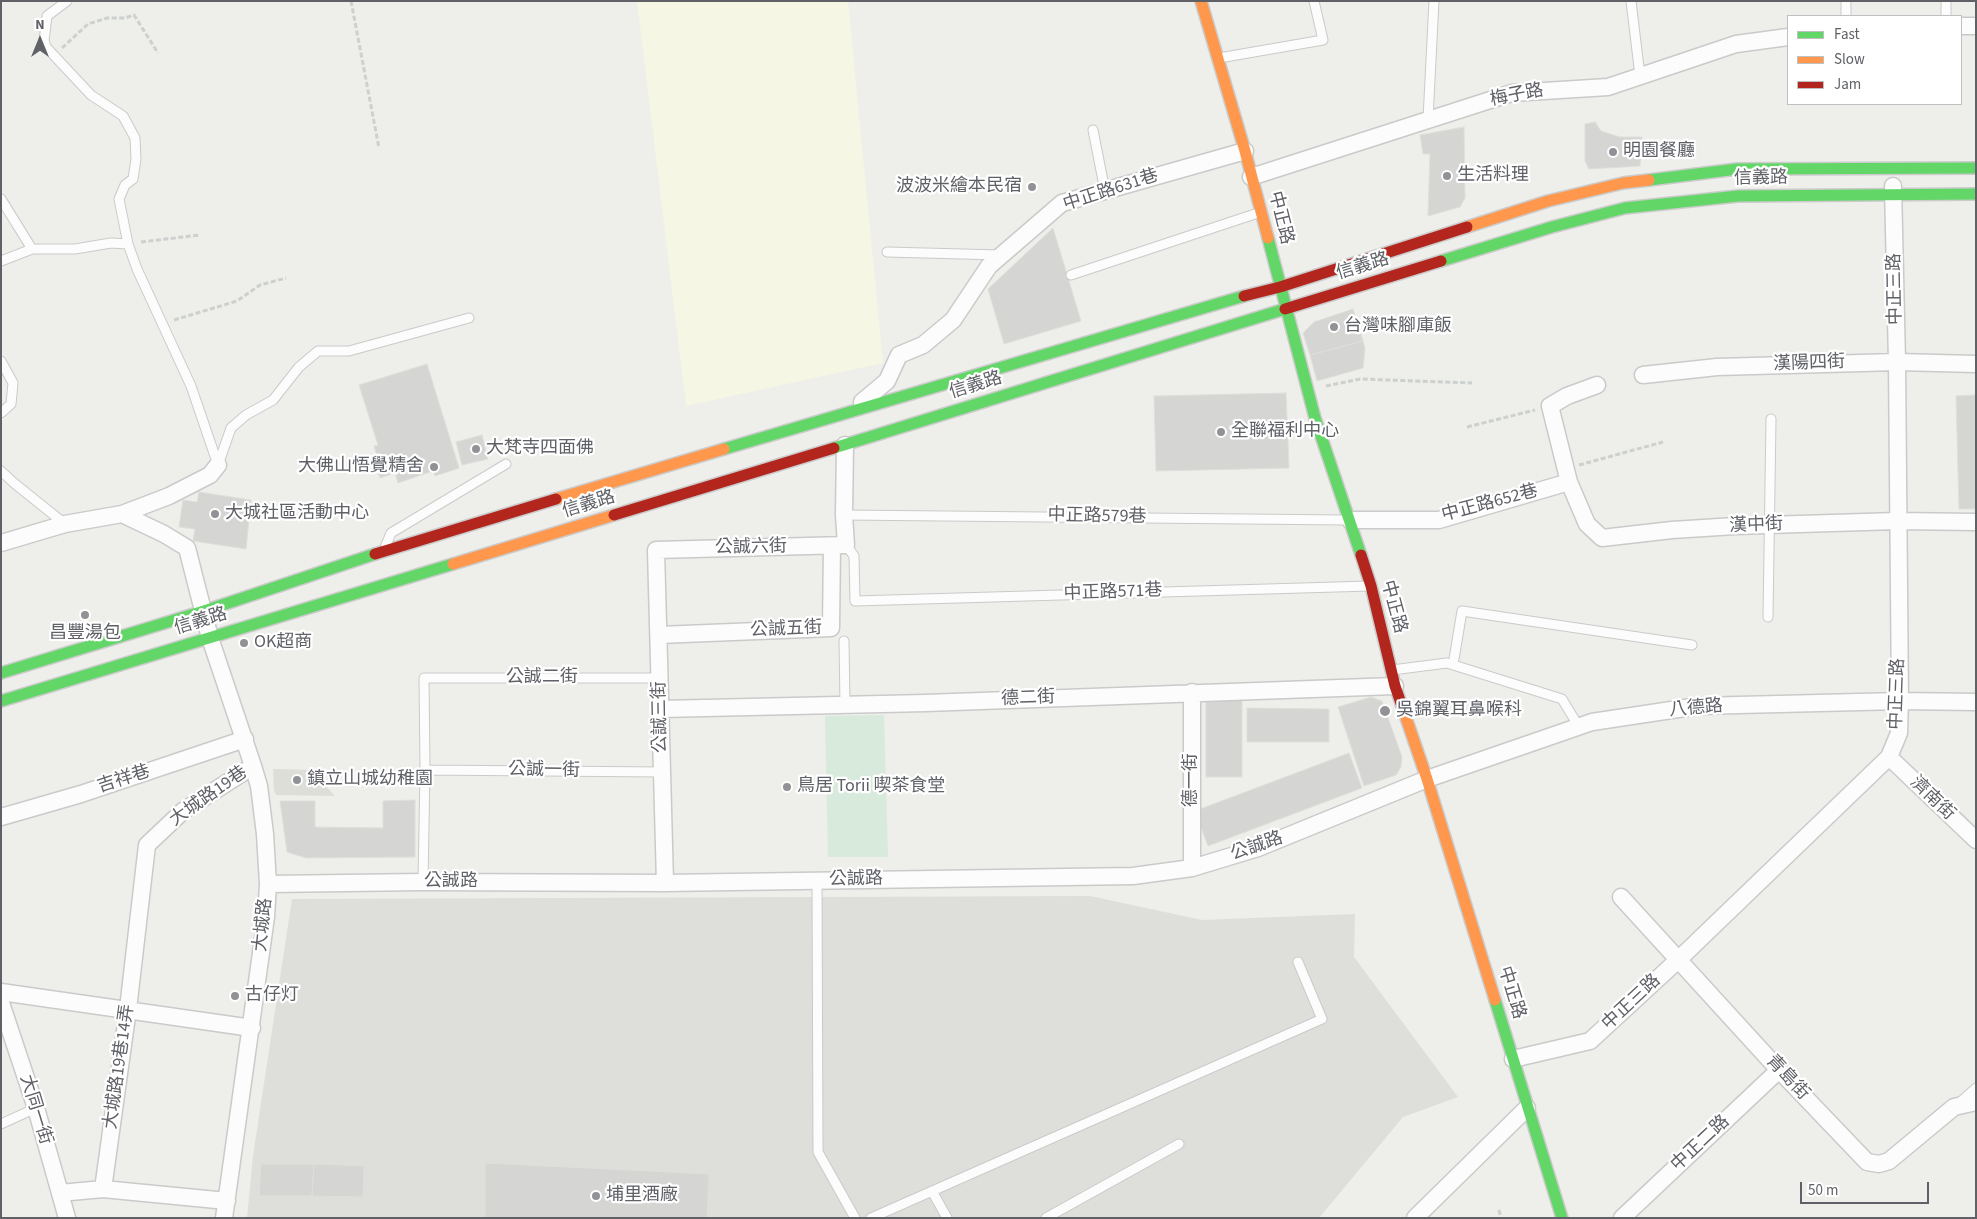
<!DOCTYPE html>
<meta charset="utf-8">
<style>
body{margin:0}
#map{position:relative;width:1977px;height:1219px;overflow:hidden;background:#eeeeea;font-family:"Source Sans 3",sans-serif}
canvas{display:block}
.frame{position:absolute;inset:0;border:2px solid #5f6167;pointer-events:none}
.legend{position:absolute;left:1787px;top:15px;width:175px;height:90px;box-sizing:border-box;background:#fff;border:1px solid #bfc0c2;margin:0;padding:6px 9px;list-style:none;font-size:15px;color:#5f6167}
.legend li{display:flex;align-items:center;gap:10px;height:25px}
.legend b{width:25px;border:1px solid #bfc0c2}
.north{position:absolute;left:15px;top:15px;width:50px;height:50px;-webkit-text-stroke:4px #fff;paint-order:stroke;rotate:0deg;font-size:14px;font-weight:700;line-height:20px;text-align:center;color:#5f6167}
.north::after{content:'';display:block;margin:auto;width:18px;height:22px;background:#5f6167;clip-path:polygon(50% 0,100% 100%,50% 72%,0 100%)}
.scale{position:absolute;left:1800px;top:1182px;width:129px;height:22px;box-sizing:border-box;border:2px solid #5f6167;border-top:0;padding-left:6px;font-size:15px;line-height:18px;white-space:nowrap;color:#5f6167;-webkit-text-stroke:4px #fff;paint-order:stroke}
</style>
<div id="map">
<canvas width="1977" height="1219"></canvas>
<div class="frame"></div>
<ul class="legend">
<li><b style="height:6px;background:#63d668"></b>Fast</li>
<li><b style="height:6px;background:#ff974d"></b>Slow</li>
<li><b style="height:6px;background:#b3261e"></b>Jam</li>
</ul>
<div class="north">N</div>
<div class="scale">50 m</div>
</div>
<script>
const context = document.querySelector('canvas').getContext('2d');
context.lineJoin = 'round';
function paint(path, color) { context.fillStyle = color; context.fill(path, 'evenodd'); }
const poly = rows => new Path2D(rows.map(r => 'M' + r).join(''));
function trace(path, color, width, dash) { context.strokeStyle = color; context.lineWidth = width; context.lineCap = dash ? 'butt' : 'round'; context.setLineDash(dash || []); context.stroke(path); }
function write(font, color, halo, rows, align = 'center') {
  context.font = font + ' "Source Sans 3","Noto Sans TC",sans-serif'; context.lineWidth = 4.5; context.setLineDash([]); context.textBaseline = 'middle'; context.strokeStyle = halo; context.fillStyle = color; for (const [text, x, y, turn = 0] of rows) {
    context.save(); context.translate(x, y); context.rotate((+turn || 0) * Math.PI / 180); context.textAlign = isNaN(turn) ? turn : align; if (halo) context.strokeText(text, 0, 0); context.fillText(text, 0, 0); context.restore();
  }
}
const commercial = poly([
 [637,1,848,1,883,363,686,406]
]);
const industrial = poly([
 [1090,896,1202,920,1355,914,1354,957,1458,1097,1403,1117,1319,1218,247,1218,253,1156,292,899]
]);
const education = poly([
 [273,769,311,770,335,796,276,795,274,790]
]);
const green = poly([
 [884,715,888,857,828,857,825,716]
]);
const building = poly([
 [1595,122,1601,131,1620,137,1642,137,1640,166,1589,169,1585,161,1585,124,1595,122],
 [1464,127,1465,198,1460,207,1428,216,1430,154,1423,154,1420,135,1464,127],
 [1053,228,1081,321,1004,344,988,289,1053,228],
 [1353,309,1363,341,1310,355,1303,333,1314,322,1353,309],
 [1363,341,1365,349,1363,368,1317,381,1310,355,1363,341],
 [427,364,459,468,435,476,433,471,398,483,395,473,380,478,374,460,378,459,374,446,378,445,359,385,427,364],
 [1286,393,1289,468,1156,471,1154,396,1286,393],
 [1976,395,1976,509,1959,509,1956,396,1976,395],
 [482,435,488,459,462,465,456,442,482,435],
 [199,492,251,500,246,549,193,541,195,529,179,527,183,500,197,502,199,492],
 [1242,696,1242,777,1206,777,1206,697,1242,696],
 [1371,697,1382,701,1402,757,1401,767,1396,775,1364,786,1338,707,1371,697],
 [1247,708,1329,709,1329,742,1247,742,1247,708],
 [1349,753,1362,788,1208,846,1195,811,1349,753],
 [415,800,415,857,306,858,287,852,280,801,315,801,315,827,383,828,383,801,415,800],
 [485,1163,709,1174,707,1218,485,1218,485,1163],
 [261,1164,314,1164,312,1196,259,1196,261,1164],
 [314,1164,364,1166,363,1197,312,1196,314,1164]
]);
const path = poly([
 [351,1,379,148],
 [62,48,88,24,107,18,125,18,134,15,158,53],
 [141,242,200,235],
 [174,320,237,301,260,285,286,278],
 [1326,386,1360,379,1472,383],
 [1467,427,1535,410],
 [1579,465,1663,442],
 [1499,1210,1501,1218]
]);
const lane = poly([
 [67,1,47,16,44,41,46,47,91,95,123,116,135,138,136,159,133,179,125,185,119,199,128,244,137,269,191,386,218,465],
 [1631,1,1640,76],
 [1946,1,1946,16],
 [1846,16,1846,1],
 [1219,58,1323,40,1314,1],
 [1428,119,1434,1],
 [1093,130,1105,191],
 [1,199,32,249],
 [887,252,1001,255],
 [1,261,32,249,75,249,111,243,128,244],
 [1071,275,1261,212],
 [1,361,13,383,11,404,1,413],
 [218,465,231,428,246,415,273,400,299,367,318,351,349,351,469,318],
 [1,471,14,483,65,524],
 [844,515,1346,520],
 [386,545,391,533,506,464],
 [846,545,854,556,855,601,1370,586],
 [1768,617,1771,419],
 [844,641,845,705],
 [1453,665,1462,611,1692,645],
 [1392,670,1447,663,1562,699,1579,727],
 [425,770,662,772],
 [817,881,818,1152,855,1218],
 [423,882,425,770,424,678,660,678],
 [1959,1103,1976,1088],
 [1,1124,36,1108],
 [932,1191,947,1218],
 [871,1218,1322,1019,1298,962],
 [1046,1218,1179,1144]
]);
const street = poly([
 [1961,26,1976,26],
 [1251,177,1512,93,1608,87,1736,44,1788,37],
 [1643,375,1717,367,1897,362,1976,364],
 [1597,385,1567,396,1550,406,1569,482,1587,524,1602,538,1672,530,1735,526,1897,521,1976,522],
 [862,402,887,381,899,355,923,345,953,320,989,266,1062,203,1245,151],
 [122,514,169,496,210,475,218,465],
 [1350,520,1439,520,1569,482],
 [1,543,65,524,122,514,164,534,187,548,210,638,253,766,259,786,265,834,268,884,266,917,224,1218],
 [659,635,831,628,832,546],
 [1192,692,1192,868],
 [661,709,926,703,1395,686],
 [1889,757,1976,840],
 [1,817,81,794,245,739],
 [665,883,656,550,846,545,844,515,845,445],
 [268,884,423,882,665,883,1133,876,1192,868,1258,848,1427,779,1592,722,1698,706,1900,701,1976,702],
 [1621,897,1779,1070,1867,1162,1879,1164,1889,1161,1954,1107,1976,1102],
 [1,992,252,1028],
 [1,1003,36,1108,67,1218],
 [1513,1059,1590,1041,1678,960,1889,757,1899,733,1900,701,1897,362,1893,186],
 [60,1193,103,1189],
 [227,1201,103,1189,128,1009,147,845,183,811,253,766],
 [1415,1218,1527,1108],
 [1622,1218,1779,1070]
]);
const fast = poly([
 [1649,180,1737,169,1976,168],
 [1268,238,1315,418,1361,555],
 [1441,261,1552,227,1625,208,1738,196,1976,194],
 [834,448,1285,309],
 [724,449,1244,296],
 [1,673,204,611,375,554],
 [1,701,453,564],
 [1495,1000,1562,1218]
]);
const slow = poly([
 [1201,1,1245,151,1268,238],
 [1467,227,1548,201,1623,183,1649,180],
 [556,499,724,449],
 [453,564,614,515],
 [1403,709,1427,779,1495,1000]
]);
const jam = poly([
 [1244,296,1280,287,1467,227],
 [1285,309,1441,261],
 [614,515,834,448],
 [375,554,556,499],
 [1361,555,1371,586,1395,686,1403,709]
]);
const markers = [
 [1613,152,5,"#919295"],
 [1447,176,5,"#919295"],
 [1032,187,5,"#919295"],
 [1334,327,5,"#919295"],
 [1221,432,5,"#919295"],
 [476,449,5,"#919295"],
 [434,467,5,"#919295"],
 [215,514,5,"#919295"],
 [85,615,5,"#919295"],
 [244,643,5,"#919295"],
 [1385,711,6,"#919295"],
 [297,780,5,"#919295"],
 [787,787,5,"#919295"],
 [235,996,5,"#919295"],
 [596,1196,5,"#919295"]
];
const streetNames = [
 ["梅子路",1517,96,-11],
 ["信義路",1761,179,-1],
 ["中正路631巷",1111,191,-18],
 ["中正路",1280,218,76],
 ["信義路",1363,267,-17],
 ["中正三路",1896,289,-91],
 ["漢陽四街",1809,364,-2],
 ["信義路",976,386,-17],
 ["中正路652巷",1490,504,-15],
 ["信義路",589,505,-17],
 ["中正路579巷",1097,517,1],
 ["漢中街",1756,526,-2],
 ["公誠六街",751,548,-1],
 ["中正路571巷",1113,593,-2],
 ["中正路",1393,607,75],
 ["信義路",201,622,-17],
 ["公誠五街",786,630,-2],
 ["公誠二街",542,678],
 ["中正三路",1898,694,-88],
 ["德二街",1028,699,-2],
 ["八德路",1696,709,-5],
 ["公誠三街",661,717,-91],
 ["公誠一街",544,771,1],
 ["吉祥巷",124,780,-18],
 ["德一街",1192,780,-90],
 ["大城路19巷",209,797,-35],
 ["濟南街",1932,799,44],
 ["公誠路",1257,847,-19],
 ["公誠路",856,880,-1],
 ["公誠路",451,882],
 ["大城路",264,925,-84],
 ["中正路",1511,993,73],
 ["中正三路",1632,1003,-43],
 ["大城路19巷14弄",120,1067,-82],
 ["青島街",1787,1078,47],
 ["大同一街",35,1110,73],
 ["中正二路",1701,1144,-43]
];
const poiNames = [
 ["明園餐廳",1623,152],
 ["生活料理",1457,176],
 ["波波米繪本民宿",1022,187,"right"],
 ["台灣味腳庫飯",1344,327],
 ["全聯福利中心",1231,432],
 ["大梵寺四面佛",486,449],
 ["大佛山悟覺精舍",424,467,"right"],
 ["大城社區活動中心",225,514],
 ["昌豐湯包",85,634,"center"],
 ["OK超商",254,643],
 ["吳錦翼耳鼻喉科",1396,711],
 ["鎮立山城幼稚園",307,780],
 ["鳥居 Torii 喫茶食堂",797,787],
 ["古仔灯",245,996],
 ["埔里酒廠",606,1196]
];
paint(commercial, '#f6f6e5');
paint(industrial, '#dededa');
paint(education, '#deded8');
paint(green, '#d8eadb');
paint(building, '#d5d5d3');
trace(building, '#dededa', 1);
trace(lane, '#cacaca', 11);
trace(street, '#cacaca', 19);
trace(fast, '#cbcbcc', 14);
trace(slow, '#cbcbcc', 14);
trace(jam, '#cbcbcc', 14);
trace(path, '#ccd0cf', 3, [5, 2.5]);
trace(lane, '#fcfcfc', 9);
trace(street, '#fcfcfc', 16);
trace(fast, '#63d668', 11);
trace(slow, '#ff974d', 11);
trace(jam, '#b3261e', 11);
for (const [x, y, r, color] of markers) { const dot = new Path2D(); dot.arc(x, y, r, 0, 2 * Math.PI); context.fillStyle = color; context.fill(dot); trace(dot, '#fff', 2); }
write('18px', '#5f6167', '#fff', streetNames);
write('18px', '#5f6167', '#fff', poiNames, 'left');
</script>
